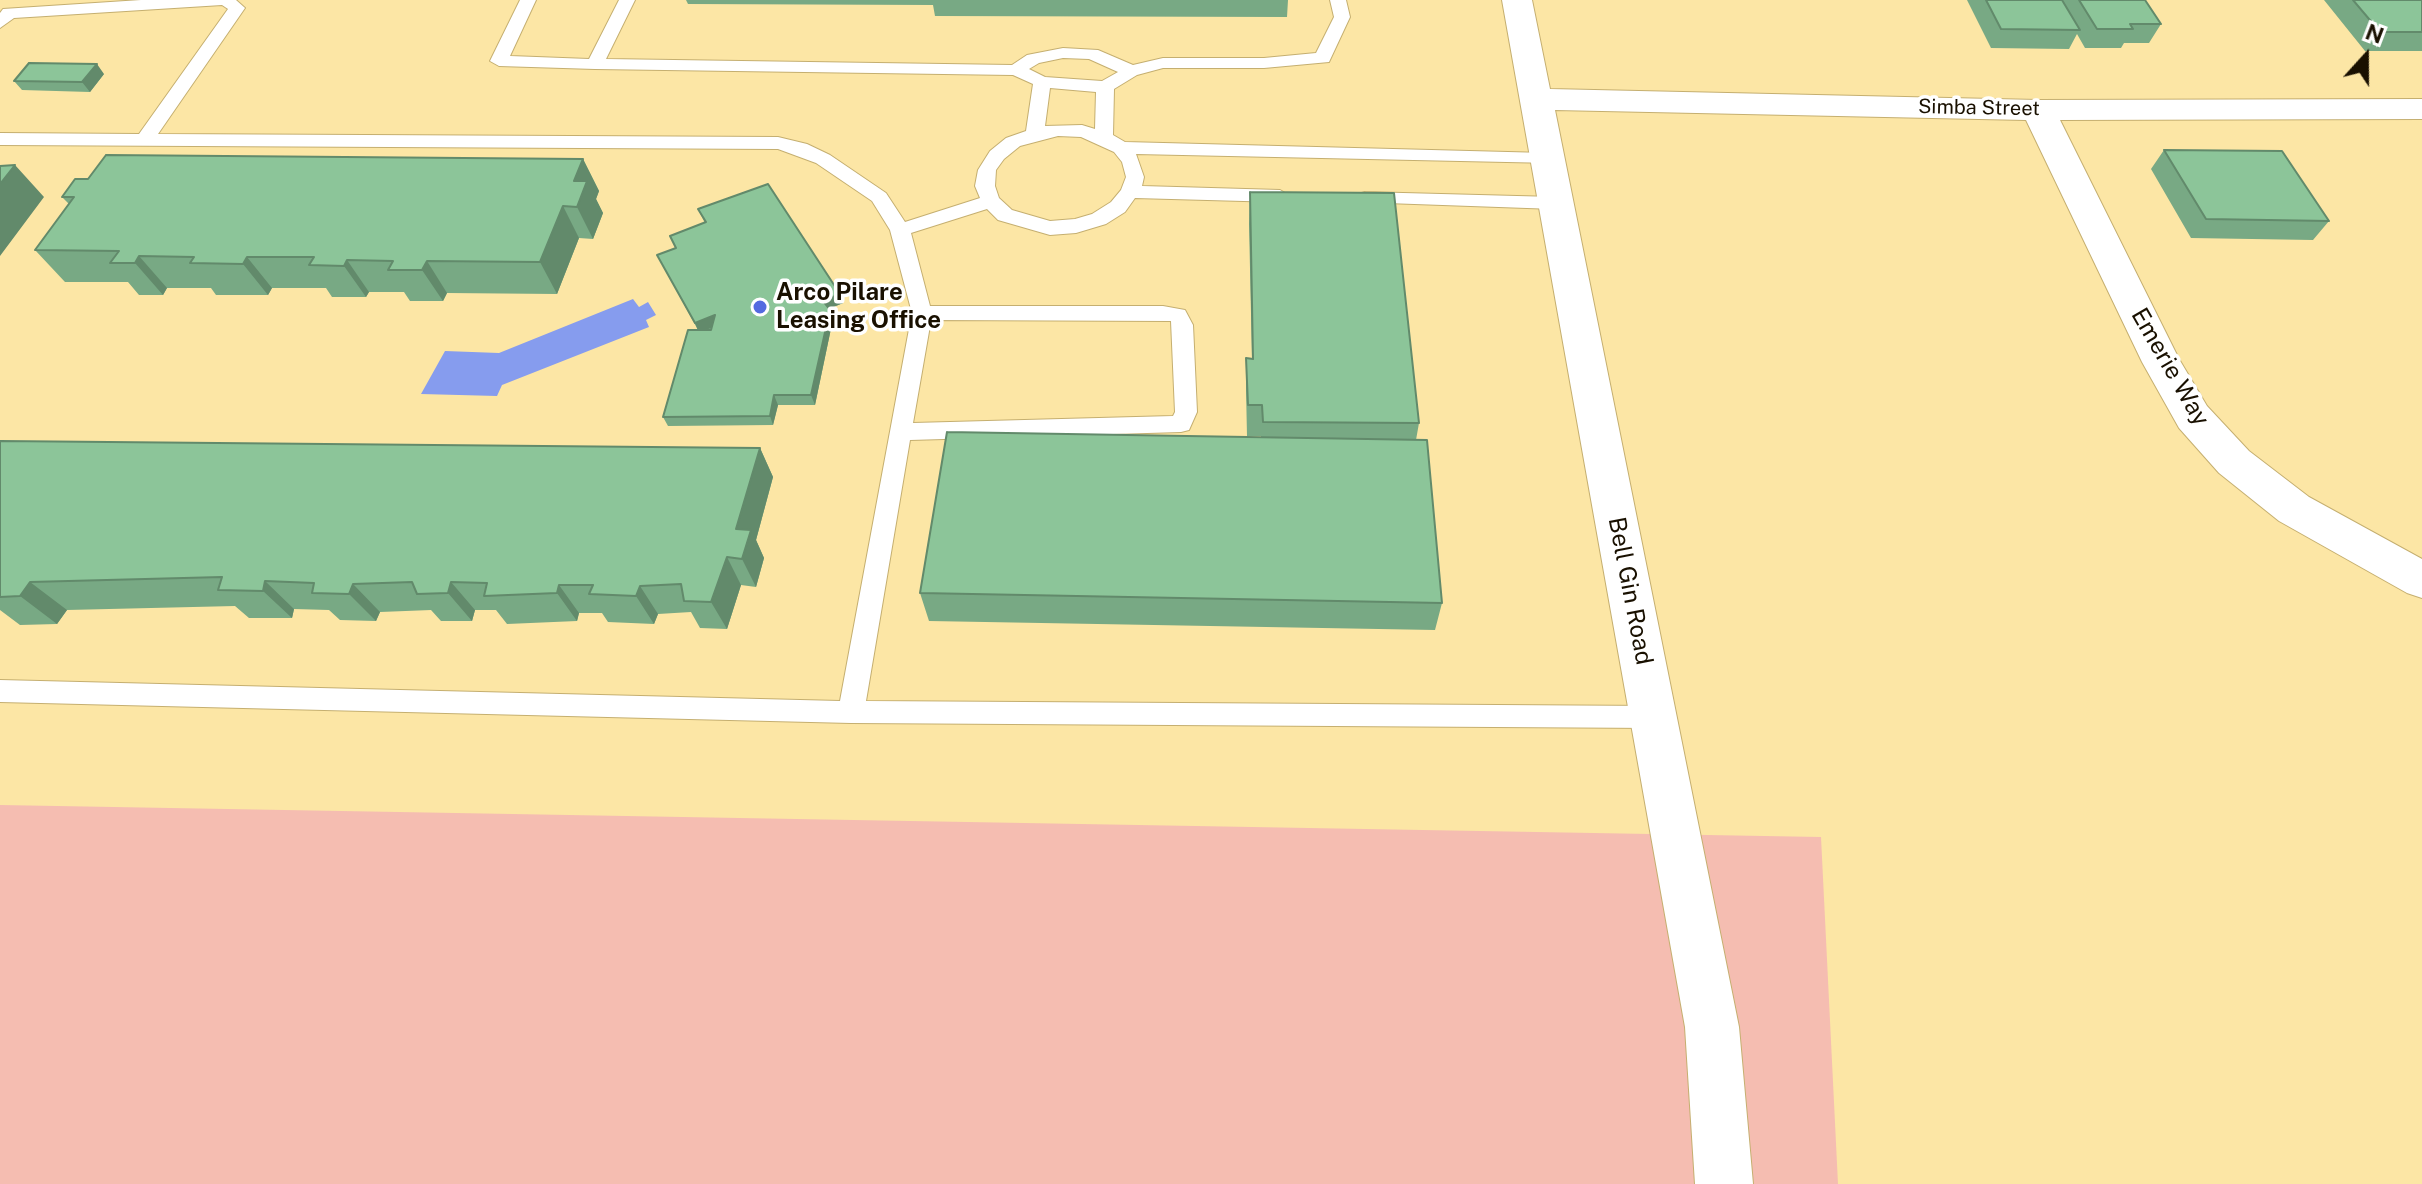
<!DOCTYPE html>
<style>
body{margin:0}
#map{position:relative;width:2422px;height:1184px;overflow:hidden;background:#fce6a5;font-family:"Public Sans",sans-serif}
canvas{display:block}
.north{position:absolute;left:2326px;top:16px;width:80px;height:80px;-webkit-text-stroke:6px #fff;paint-order:stroke;rotate:21deg;font-size:22px;font-weight:700;line-height:32px;text-align:center;color:#191000}
.north::after{content:'';display:block;margin:auto;width:28px;height:36px;background:#191000;clip-path:polygon(50% 0,100% 100%,50% 72%,0 100%)}
</style>
<div id="map">
<canvas width="2422" height="1184"></canvas>
<div class="north">N</div>
</div>
<script>
const context = document.querySelector('canvas').getContext('2d');
context.lineJoin = 'round';
function paint(path, color) { context.fillStyle = color; context.fill(path, 'evenodd'); }
const poly = rows => new Path2D(rows.map(r => 'M' + r).join(''));
function trace(path, color, width, dash) { context.strokeStyle = color; context.lineWidth = width; context.lineCap = dash ? 'butt' : 'round'; context.setLineDash(dash || []); context.stroke(path); }
function write(font, color, halo, rows, align = 'center') {
  context.font = font + ' "Public Sans",sans-serif'; context.lineWidth = 7; context.setLineDash([]); context.textBaseline = 'middle'; context.strokeStyle = halo; context.fillStyle = color; for (const [text, x, y, turn = 0] of rows) {
    context.save(); context.translate(x, y); context.rotate((+turn || 0) * Math.PI / 180); context.textAlign = isNaN(turn) ? turn : align; if (halo) context.strokeText(text, 0, 0); context.fillText(text, 0, 0); context.restore();
  }
}
const green = poly([
 [0,805,1821,837,1838,1184,0,1184]
]);
const water = poly([
 [633,299,639,307,648,302,656,315,646,320,649,327,502,385,497,396,421,394,445,351,499,353]
]);
const service = poly([
 [141,0,236,0,245,8,158,134,778,137,807,144,830,155,886,193,905,222,980,198,975,186,978,170,990,151,1006,138,1026,131,1033,84,1013,75,595,69,499,66,490,61,520,0,536,0,510,56,589,59,619,0,635,0,606,59,1012,65,1027,55,1063,48,1098,50,1133,65,1163,58,1264,58,1316,53,1334,17,1330,0,1346,0,1350,17,1329,62,1264,68,1163,68,1137,75,1114,89,1113,135,1125,142,1546,153,1553,155,1555,159,1553,163,1136,154,1144,177,1142,186,1280,190,1290,196,1280,202,1135,198,1125,212,1106,224,1076,233,1050,235,998,220,987,209,911,233,930,306,1163,306,1185,310,1193,325,1197,412,1189,430,1181,432,910,440,866,701,1655,706,1664,709,1668,717,1664,725,1655,728,851,723,0,702,0,680,840,701,912,313,890,230,872,201,816,163,778,149,0,145,0,133,139,134,228,9,222,5,14,18,0,28,0,13,3,9,141,0],
 [1063,58,1089,59,1118,72,1102,81,1045,77,1029,69,1039,63,1063,58],
 [1050,88,1096,92,1095,129,1082,125,1045,126,1050,88],
 [1058,136,1081,137,1114,152,1122,162,1126,177,1121,190,1111,202,1092,214,1075,219,1050,221,1012,210,999,198,995,186,996,170,1004,159,1020,146,1058,136],
 [931,320,1171,321,1175,412,1173,416,913,423,931,320],
 [1365,192,1555,197,1565,203,1555,209,1358,202,1355,198,1358,194,1365,192]
]);
const minor = poly([
 [1502,0,1532,0,1550,89,2038,100,2422,99,2422,119,2060,120,2179,359,2207,406,2249,451,2309,497,2422,559,2422,598,2407,593,2279,521,2219,473,2179,428,2142,362,2026,120,1555,110,1739,1027,1753,1184,1695,1184,1685,1027,1502,0]
]);
const wall = poly([
 [686,0,1288,0,1287,17,935,16,933,5,688,4],
 [1967,0,2145,0,2161,24,2149,43,2124,43,2121,48,2085,48,2077,34,2069,49,1991,48],
 [2324,0,2422,0,2422,51,2365,51],
 [104,74,90,92,22,90,14,81],
 [2164,150,2329,221,2313,240,2191,238,2151,169],
 [583,159,599,191,596,199,603,213,593,239,579,238,557,294,447,293,443,301,410,301,404,292,369,292,366,297,332,297,326,288,272,288,268,295,216,295,211,288,167,288,163,295,139,295,128,282,65,282,35,250,69,204,62,197],
 [1250,192,1419,423,1416,440,1442,603,1435,630,929,621,920,593,1261,437,1261,436,1247,436,1246,389,1246,358,1252,358,1249,224],
 [698,209,843,303,829,309,833,319,815,405,778,405,773,425,668,426,663,417,698,330,657,255,676,248,670,236,705,223],
 [0,441,760,448,773,477,756,540,764,558,756,587,741,585,727,629,700,628,691,612,658,614,654,624,608,622,602,613,579,613,577,621,507,624,496,610,475,610,472,621,441,621,431,610,380,612,376,621,340,620,329,610,294,609,292,618,249,618,235,606,67,610,57,624,20,625,0,610]
]);
const shadedWall = poly([
 [97,64,104,74,90,92,82,82],
 [583,159,599,191,596,199,603,213,593,239,577,207,574,181],
 [15,165,44,197,0,256,0,184],
 [563,206,579,238,557,294,540,262],
 [139,256,167,288,163,295,135,263],
 [247,257,272,288,268,295,243,264],
 [347,260,369,292,366,297,344,266],
 [427,261,447,293,443,301,422,270],
 [840,294,843,303,826,310,823,301],
 [830,310,833,319,815,405,811,395],
 [715,315,720,324,699,333,695,323],
 [774,395,778,405,773,425,770,416],
 [760,448,773,477,756,540,764,558,756,587,742,559,736,529],
 [727,557,741,585,727,629,711,602],
 [265,581,294,609,292,618,263,591],
 [30,582,67,610,57,624,20,596],
 [451,582,475,610,472,621,448,593],
 [353,584,380,612,376,621,349,594],
 [559,585,579,613,577,621,557,593],
 [640,586,658,614,654,624,636,596]
]);
const building = poly([
 [1986,0,2062,0,2080,30,2001,29,1986,0],
 [2079,0,2145,0,2161,24,2130,24,2133,29,2097,29,2079,0],
 [2353,0,2422,0,2422,32,2380,32,2353,0],
 [29,63,97,64,82,82,14,81,29,63],
 [2164,150,2282,151,2329,221,2206,219,2164,150],
 [106,155,583,159,574,181,587,181,577,207,563,206,540,262,427,261,422,270,388,270,393,261,347,260,344,266,309,265,314,257,247,257,243,264,190,263,194,257,139,256,135,263,110,263,119,251,35,250,74,197,62,197,75,179,88,179,106,155],
 [15,165,0,184,0,166,15,165],
 [768,184,840,294,823,301,830,310,811,395,774,395,770,416,663,417,688,330,711,330,715,315,695,323,657,255,676,248,670,236,706,222,698,209,768,184],
 [1250,192,1394,193,1419,423,1263,422,1262,405,1248,405,1246,358,1253,359,1250,192],
 [947,432,1427,440,1442,603,920,593,947,432],
 [0,441,760,448,736,529,751,530,742,559,727,557,711,602,684,601,681,584,640,586,636,596,589,594,593,585,559,585,557,593,484,596,487,583,451,582,448,593,417,594,412,582,353,584,349,594,312,593,314,583,265,581,263,591,218,590,222,577,30,582,20,596,0,597,0,441]
]);
const markers = [
 [760,307,8,"#546ae0"]
];
const farStreetnames = [
 ["Simba Street",1979,108,1]
];
const poiNames = [
 ["Arco Pilare",776,293],
 ["Leasing Office",776,321]
];
const streetNames = [
 ["Emerie Way",2170,367,60],
 ["Bell Gin Road",1630,591,79]
];
paint(green, '#f5bdb1');
paint(water, '#869cee');
trace(service, '#c5af70', 2);
trace(minor, '#c5af70', 2);
paint(service, '#fff');
paint(minor, '#fff');
paint(wall, '#78a984');
paint(shadedWall, '#628a6b');
paint(building, '#8cc599');
trace(building, '#628a6b', 2);
for (const [x, y, r, color] of markers) { const dot = new Path2D(); dot.arc(x, y, r, 0, 2 * Math.PI); context.fillStyle = color; context.fill(dot); trace(dot, '#fff', 3); }
write('20px', '#191000', '#fff', farStreetnames);
write('bold 24px', '#191000', '#fff', poiNames, 'left');
write('24px', '#191000', '#fff', streetNames);
</script>
